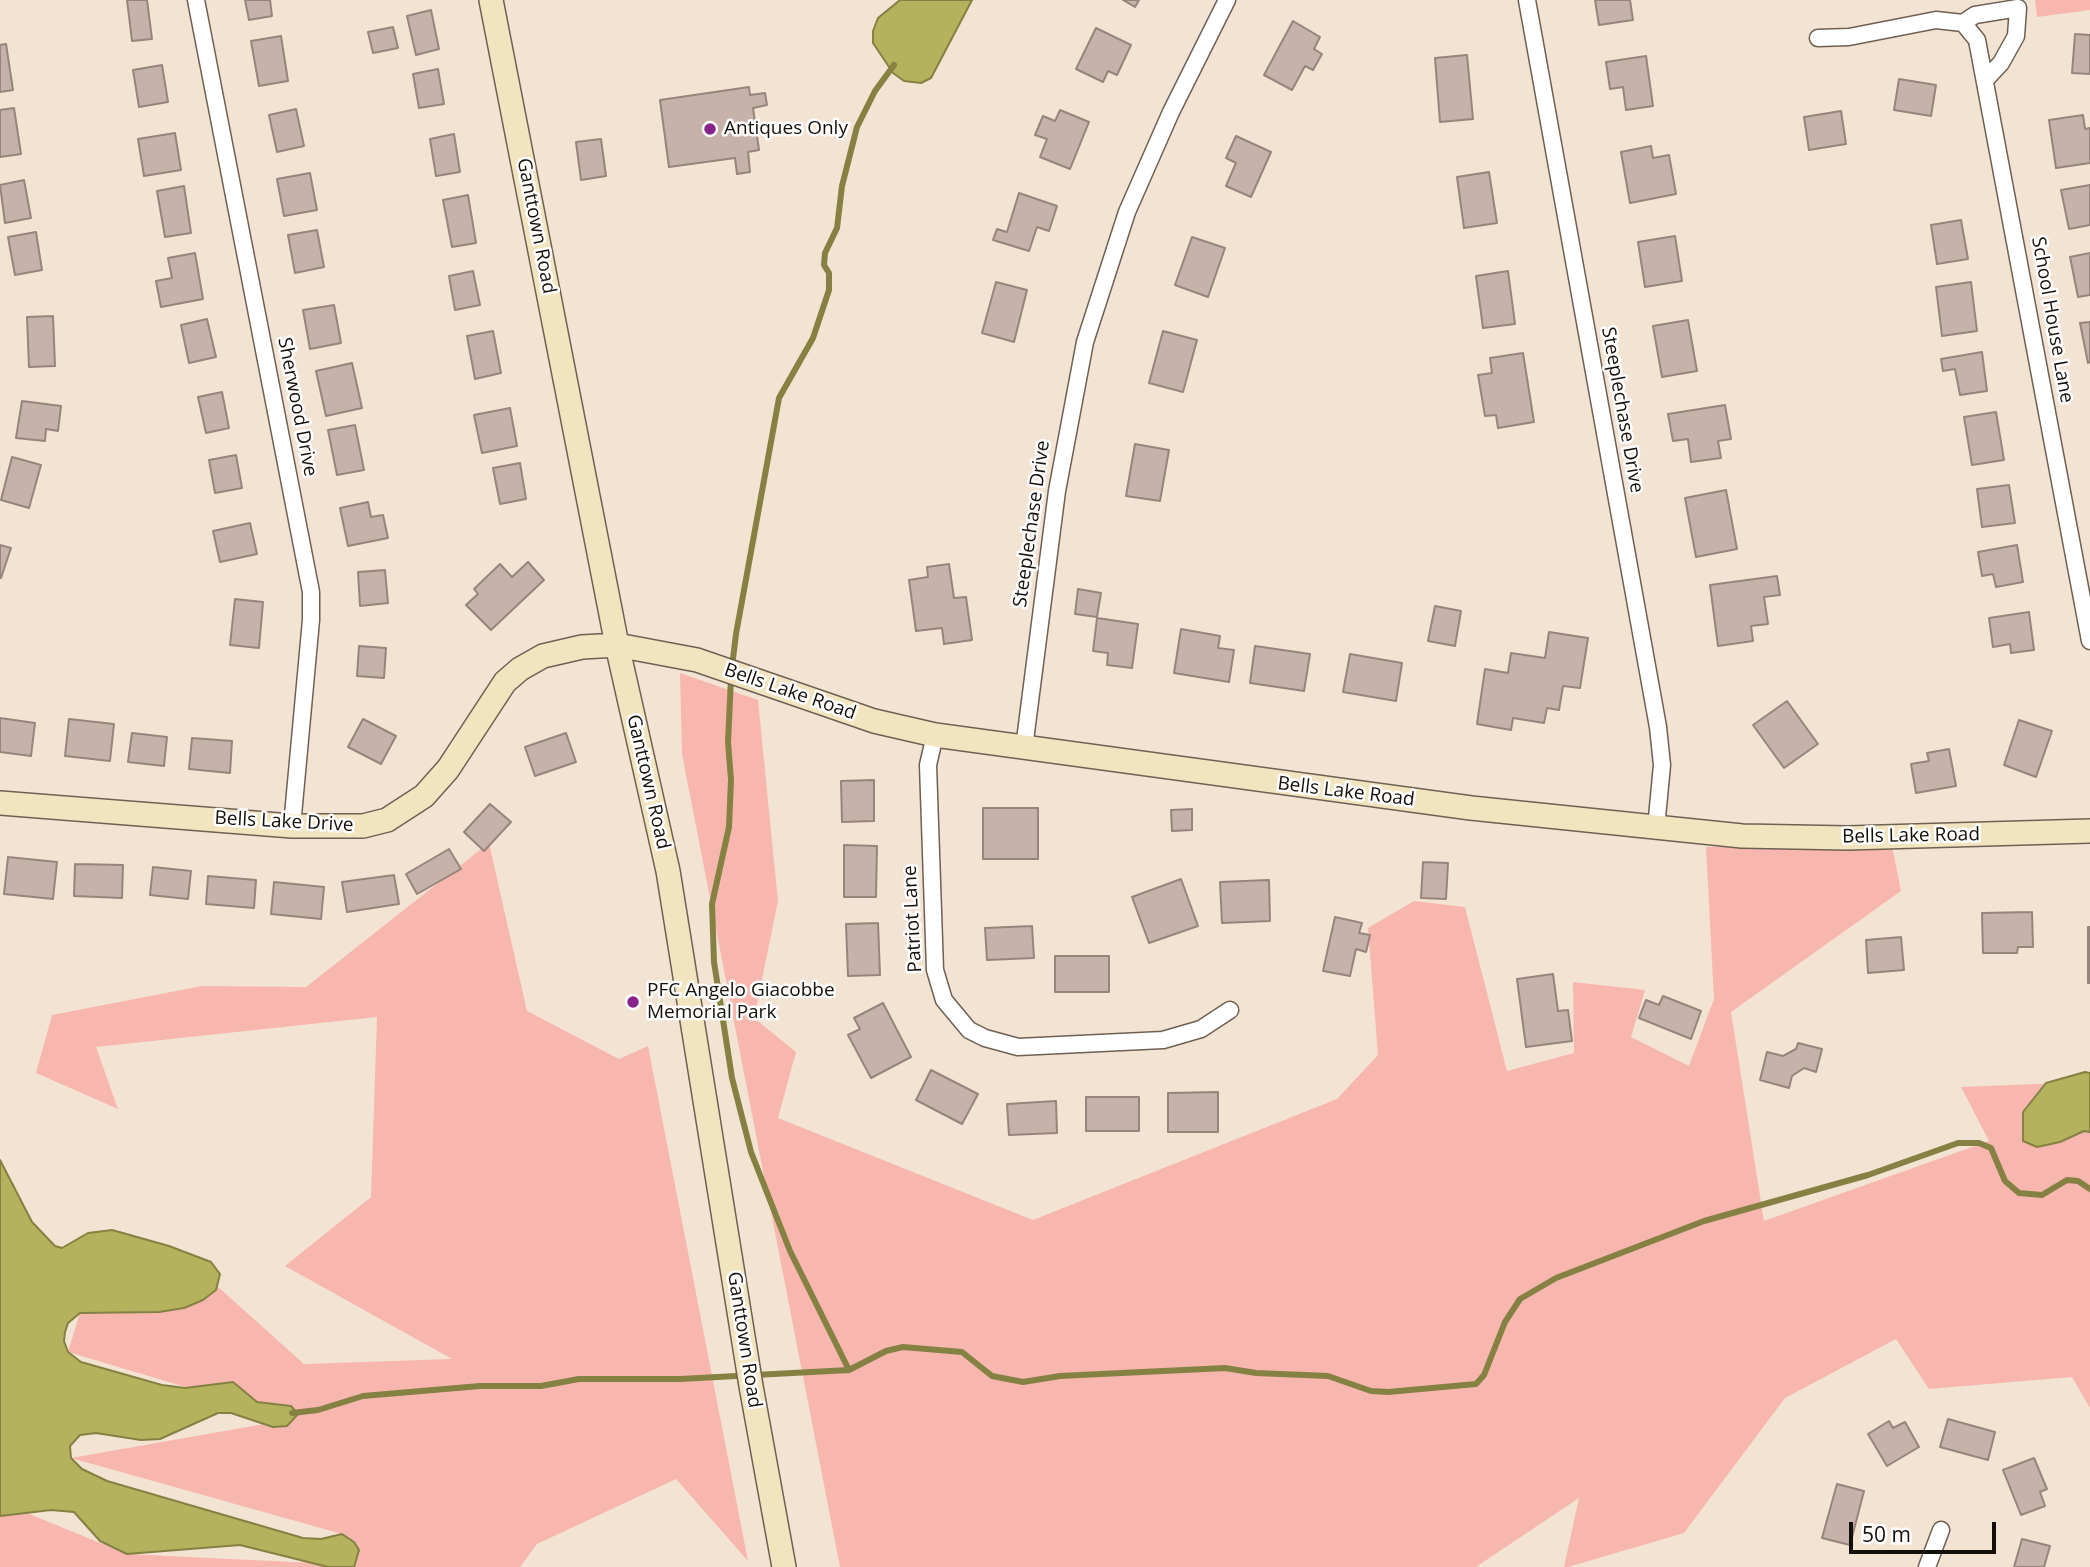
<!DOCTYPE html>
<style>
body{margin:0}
#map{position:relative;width:2090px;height:1567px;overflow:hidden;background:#f3e3d3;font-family:"Open Sans",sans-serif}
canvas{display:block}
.scale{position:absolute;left:1849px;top:1522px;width:147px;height:32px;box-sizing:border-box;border:4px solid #140f09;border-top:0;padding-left:9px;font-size:21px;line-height:24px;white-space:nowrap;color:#140f09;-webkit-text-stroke:5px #fff;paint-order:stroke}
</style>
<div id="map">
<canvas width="2090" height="1567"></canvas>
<div class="scale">50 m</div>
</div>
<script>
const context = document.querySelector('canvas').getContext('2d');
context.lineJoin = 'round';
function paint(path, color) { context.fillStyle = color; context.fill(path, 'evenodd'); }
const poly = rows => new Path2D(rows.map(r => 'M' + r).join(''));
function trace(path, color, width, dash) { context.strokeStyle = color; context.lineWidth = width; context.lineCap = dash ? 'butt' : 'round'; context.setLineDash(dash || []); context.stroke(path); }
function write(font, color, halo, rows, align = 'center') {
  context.font = font + ' "Open Sans",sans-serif'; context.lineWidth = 5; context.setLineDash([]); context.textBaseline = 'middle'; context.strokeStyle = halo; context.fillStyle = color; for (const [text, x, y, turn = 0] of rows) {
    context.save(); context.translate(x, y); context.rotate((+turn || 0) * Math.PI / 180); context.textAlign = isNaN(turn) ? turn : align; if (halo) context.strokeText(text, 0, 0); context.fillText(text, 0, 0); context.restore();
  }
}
const green = poly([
 [2035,0,2090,0,2090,10,2037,17],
 [680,673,758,700,778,901,754,1018,796,1052,778,1118,1033,1220,1337,1099,1378,1055,1368,928,1414,901,1465,907,1507,1071,1574,1053,1573,982,1645,990,1631,1037,1689,1066,1714,999,1706,847,1892,846,1901,891,1731,1012,1764,1221,1989,1141,1961,1087,2090,1082,2090,1408,2072,1377,1929,1389,1896,1339,1785,1398,1684,1533,1568,1567,1564,1567,1579,1498,1476,1567,840,1567,682,754],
 [489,843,527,1011,619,1059,648,1046,748,1561,676,1479,537,1544,520,1567,0,1567,0,1502,127,1554,355,1565,342,1534,71,1458,293,1419,68,1352,80,1313,217,1286,304,1364,452,1359,285,1266,371,1197,377,1017,96,1047,118,1109,36,1073,52,1015,202,986,306,987]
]);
const water = poly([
 [900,0,972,0,931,78,921,83,904,81,893,73,873,43,873,31,878,18,900,0],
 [2085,1072,2090,1073,2090,1132,2084,1131,2060,1142,2037,1147,2023,1141,2023,1112,2046,1083,2085,1072],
 [0,1160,32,1222,55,1246,62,1248,88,1233,112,1230,169,1246,211,1262,220,1274,216,1290,203,1300,184,1308,159,1312,80,1313,68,1323,65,1332,64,1341,68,1352,81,1362,162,1385,185,1388,233,1382,257,1402,291,1406,298,1414,287,1426,273,1427,231,1413,218,1413,160,1439,141,1440,96,1433,80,1435,70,1446,71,1458,82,1469,107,1481,303,1538,321,1539,342,1534,354,1542,359,1550,354,1567,328,1567,240,1545,127,1554,100,1541,74,1512,51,1510,0,1516,0,1160]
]);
const stream = poly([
 [732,667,736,634,779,398,813,338,829,290,829,273,824,265,825,253,837,228,842,186,857,127,875,91,894,65],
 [731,678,728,742,731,780,729,827,712,904,714,962,732,1078,751,1152,790,1251,849,1370],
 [292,1413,318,1410,363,1396,480,1386,541,1386,579,1379,680,1379,849,1370,886,1351,903,1347,962,1352,992,1376,1023,1382,1060,1376,1225,1368,1256,1373,1328,1376,1371,1391,1388,1392,1476,1384,1484,1375,1505,1322,1520,1299,1556,1278,1704,1221,1868,1175,1958,1143,1979,1143,1991,1148,2005,1181,2019,1193,2042,1195,2067,1180,2078,1181,2090,1189]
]);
const building = poly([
 [127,0,147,0,152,39,132,41,127,0],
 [245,0,270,0,272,16,249,20,245,0],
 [1123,0,1139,0,1135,7,1123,0],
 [1595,0,1630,0,1633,20,1599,25,1595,0],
 [431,10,439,49,416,55,407,16,431,10],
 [1293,21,1320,37,1314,49,1322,54,1313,70,1305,66,1292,90,1264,75,1293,21],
 [393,27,398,48,373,53,368,32,393,27],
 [1096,28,1131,45,1117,75,1108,71,1103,82,1076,69,1096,28],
 [2075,34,2090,35,2090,74,2072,73,2075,34],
 [281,36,288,81,259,86,251,41,281,36],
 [6,44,13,90,0,92,0,45,6,44],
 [1467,55,1473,119,1440,122,1435,58,1467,55],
 [1646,56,1653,106,1626,110,1623,87,1610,89,1606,62,1646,56],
 [162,65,168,102,139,107,133,70,162,65],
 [438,69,444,104,419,108,413,74,438,69],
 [1899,79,1936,85,1931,116,1894,110,1899,79],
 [749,87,750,95,765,93,767,105,753,108,759,150,748,152,750,172,737,174,735,158,669,167,660,100,749,87],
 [14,108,21,154,0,157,0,110,14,108],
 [296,109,304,146,277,152,269,115,296,109],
 [1060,110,1089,122,1070,169,1040,157,1047,139,1035,135,1043,116,1055,121,1060,110],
 [1841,111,1846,144,1809,150,1804,117,1841,111],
 [2083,115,2085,129,2090,128,2090,163,2056,168,2049,120,2083,115],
 [175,133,181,170,144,176,138,139,175,133],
 [454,134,460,172,436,176,430,139,454,134],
 [1236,136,1271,152,1251,197,1226,186,1236,163,1226,158,1236,136],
 [601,139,606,176,581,180,576,142,601,139],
 [1651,146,1653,158,1669,155,1676,194,1630,203,1621,152,1651,146],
 [1489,172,1497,223,1464,228,1457,177,1489,172],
 [310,173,317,210,284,216,277,179,310,173],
 [24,180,31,218,5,223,0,185,24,180],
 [2090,185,2090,225,2069,229,2061,190,2090,185],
 [184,186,191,233,165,237,157,191,184,186],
 [1019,193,1057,206,1049,231,1037,227,1029,251,993,240,997,229,1007,232,1019,193],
 [468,195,476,243,452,247,443,200,468,195],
 [1961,220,1968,259,1937,264,1931,225,1961,220],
 [317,230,324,267,295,273,288,235,317,230],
 [36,232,42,270,15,275,8,237,36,232],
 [1675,236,1682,281,1645,287,1638,242,1675,236],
 [1192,237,1225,248,1208,297,1175,285,1192,237],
 [195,253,203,299,161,307,156,281,172,278,168,258,195,253],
 [2090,253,2090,295,2078,297,2070,257,2090,253],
 [473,271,480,305,455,310,449,276,473,271],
 [1508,271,1515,324,1483,328,1476,276,1508,271],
 [996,282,1027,290,1014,342,982,333,996,282],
 [1971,282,1977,331,1942,336,1936,287,1971,282],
 [334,305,341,343,310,349,303,310,334,305],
 [53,316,55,366,29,367,27,317,53,316],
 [207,319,216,357,189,363,181,325,207,319],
 [1688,320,1697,371,1662,377,1653,326,1688,320],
 [2090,322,2090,362,2088,363,2080,323,2090,322],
 [493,331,501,373,475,379,467,336,493,331],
 [1163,331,1197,340,1183,392,1149,383,1163,331],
 [1982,352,1987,391,1960,395,1955,369,1943,371,1941,359,1982,352],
 [1523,353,1534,422,1498,428,1496,415,1485,416,1478,375,1492,373,1490,358,1523,353],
 [352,363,362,408,326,416,316,371,352,363],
 [222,392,229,428,206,433,198,397,222,392],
 [22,401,61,406,58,431,46,429,45,441,16,438,22,401],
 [1725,405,1731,439,1718,441,1721,458,1691,462,1688,439,1673,441,1668,414,1725,405],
 [510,408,517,446,482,453,474,415,510,408],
 [1996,412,2004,460,1972,465,1964,417,1996,412],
 [355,425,364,470,337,475,328,430,355,425],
 [1135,444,1169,450,1160,501,1126,496,1135,444],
 [236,455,242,488,215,493,209,460,236,455],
 [12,457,41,465,29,508,1,500,12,457],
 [520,463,526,499,500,504,493,468,520,463],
 [2009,485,2015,523,1982,527,1977,489,2009,485],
 [1726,490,1737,549,1696,557,1685,498,1726,490],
 [368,502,371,517,383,515,388,538,348,546,340,508,368,502],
 [250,523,257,554,220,562,213,531,250,523],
 [0,545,11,548,1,578,0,578,0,545],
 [2017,545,2023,582,1996,587,1993,574,1982,576,1978,552,2017,545],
 [528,562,544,580,491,630,466,605,478,594,474,589,500,564,512,577,528,562],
 [949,564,954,598,966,597,972,640,944,644,942,628,916,631,909,580,928,577,927,567,949,564],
 [385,570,388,603,360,606,358,572,385,570],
 [1777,576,1780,595,1764,597,1768,624,1751,626,1753,641,1718,646,1710,585,1777,576],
 [1078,589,1101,593,1097,617,1075,614,1078,589],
 [235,599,263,602,259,648,230,645,235,599],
 [1435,606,1461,611,1455,646,1428,641,1435,606],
 [2029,612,2034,650,2011,653,2010,644,1993,647,1989,618,2029,612],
 [1097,618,1138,624,1132,668,1107,665,1108,653,1093,651,1097,618],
 [1181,629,1220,636,1218,648,1234,650,1229,682,1174,673,1181,629],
 [1549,632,1588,638,1580,688,1563,686,1559,710,1547,708,1544,723,1513,718,1511,730,1477,724,1485,669,1508,673,1511,653,1545,658,1549,632],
 [359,646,386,648,384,678,357,676,359,646],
 [1255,646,1310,654,1304,691,1250,683,1255,646],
 [1350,654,1402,663,1396,701,1343,692,1350,654],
 [1787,701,1818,744,1784,768,1753,725,1787,701],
 [0,718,35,723,31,756,0,752,0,718],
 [69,719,114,724,110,761,65,756,69,719],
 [363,719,396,736,381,764,348,747,363,719],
 [2019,720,2052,731,2036,777,2004,765,2019,720],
 [132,733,167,737,164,766,128,762,132,733],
 [566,733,576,762,535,776,525,747,566,733],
 [192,738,232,741,230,773,189,769,192,738],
 [1949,749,1956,786,1916,793,1911,764,1929,761,1927,753,1949,749],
 [874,780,874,821,842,822,841,781,874,780],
 [490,804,511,822,484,851,464,832,490,804],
 [983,808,1038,808,1038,859,983,859,983,808],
 [1192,809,1192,830,1172,831,1171,810,1192,809],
 [844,845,877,846,876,897,844,897,844,845],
 [449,849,461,869,417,894,406,874,449,849],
 [8,857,57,862,53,899,4,894,8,857],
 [1423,862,1448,863,1446,899,1421,898,1423,862],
 [75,864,123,865,122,898,74,896,75,864],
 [153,867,191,871,188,899,150,895,153,867],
 [394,875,399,904,347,912,342,882,394,875],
 [208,876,256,880,254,908,206,904,208,876],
 [1181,879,1198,926,1149,943,1132,897,1181,879],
 [1269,880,1270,921,1222,923,1220,882,1269,880],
 [274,882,324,887,321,919,271,914,274,882],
 [2032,912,2033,947,2018,947,2017,953,1983,953,1982,913,2032,912],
 [1335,917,1362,923,1359,933,1370,935,1366,952,1356,949,1350,976,1323,971,1335,917],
 [878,923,880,975,848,976,846,924,878,923],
 [1032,926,1034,958,987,960,985,928,1032,926],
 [2088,927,2090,927,2090,983,2088,983,2088,927],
 [1901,937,1904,970,1868,973,1866,940,1901,937],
 [1055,956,1109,956,1109,992,1055,992,1055,956],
 [1553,974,1558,1011,1568,1010,1572,1041,1526,1047,1517,979,1553,974],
 [1663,996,1701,1011,1691,1039,1639,1018,1646,1000,1659,1005,1663,996],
 [883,1003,911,1057,871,1078,848,1035,860,1029,854,1018,883,1003],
 [1798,1043,1822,1049,1816,1072,1804,1068,1792,1076,1789,1088,1760,1080,1767,1052,1783,1056,1796,1049,1798,1043],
 [931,1070,978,1094,962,1124,916,1100,931,1070],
 [1218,1092,1218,1132,1168,1132,1168,1093,1218,1092],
 [1086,1097,1139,1097,1139,1131,1086,1131,1086,1097],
 [1056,1101,1057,1133,1009,1135,1007,1104,1056,1101],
 [1948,1419,1995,1432,1988,1460,1940,1447,1948,1419],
 [1889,1421,1893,1428,1905,1422,1919,1447,1887,1466,1868,1434,1889,1421],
 [2034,1458,2047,1489,2040,1492,2045,1506,2021,1515,2003,1470,2034,1458],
 [1837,1484,1864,1491,1850,1545,1822,1538,1837,1484],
 [2022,1539,2050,1546,2044,1567,2014,1567,2022,1539]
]);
const street = poly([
 [196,0,311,592,311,620,292,826],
 [1527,0,1658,727,1662,765,1656,828],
 [1963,23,1975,15,2018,8,2016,36,2001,63,1987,78],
 [1818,38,1849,37,1936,20,1963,23,1977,40,2090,641],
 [935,735,928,765,935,970,944,1000,969,1030,985,1038,1018,1047,1163,1040,1201,1029,1230,1010],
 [1024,748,1057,491,1085,342,1127,212,1171,112,1227,0],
 [1927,1567,1941,1530]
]);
const secondary = poly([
 [491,0,617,645,668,871,751,1386,784,1567],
 [0,803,292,826,363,826,387,820,424,796,448,769,505,682,520,669,543,656,582,647,617,645,697,660,874,721,935,735,1471,808,1742,836,1848,838,2090,831]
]);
const markers = [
 [710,129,7,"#87238b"],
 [633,1002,7,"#87238b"]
];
const poiNames = [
 ["Antiques Only",724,129],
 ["PFC Angelo Giacobbe",647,991],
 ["Memorial Park",647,1013]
];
const streetNames = [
 ["Ganttown Road",536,226,79],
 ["School House Lane",2052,320,80],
 ["Sherwood Drive",297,407,79],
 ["Steeplechase Drive",1622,410,80],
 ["Steeplechase Drive",1032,524,-82],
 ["Bells Lake Road",790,692,19],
 ["Ganttown Road",648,782,77],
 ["Bells Lake Road",1346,792,7],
 ["Bells Lake Drive",284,822,3],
 ["Bells Lake Road",1911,836,-1],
 ["Patriot Lane",913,919,-93],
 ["Ganttown Road",744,1340,81]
];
paint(green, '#f7b7af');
paint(water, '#b4b25c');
trace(water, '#848143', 2);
trace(stream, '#848143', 6);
paint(building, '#c6b2a8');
trace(building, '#97847b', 2);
trace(street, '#6e6053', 19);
trace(secondary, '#6e6053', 26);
trace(street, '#fff', 16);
trace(secondary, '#f2e4bf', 23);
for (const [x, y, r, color] of markers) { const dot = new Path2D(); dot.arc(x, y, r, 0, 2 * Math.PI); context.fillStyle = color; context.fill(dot); trace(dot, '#fff', 2.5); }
write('19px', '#140f09', '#fff', poiNames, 'left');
write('19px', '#140f09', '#fff', streetNames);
</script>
